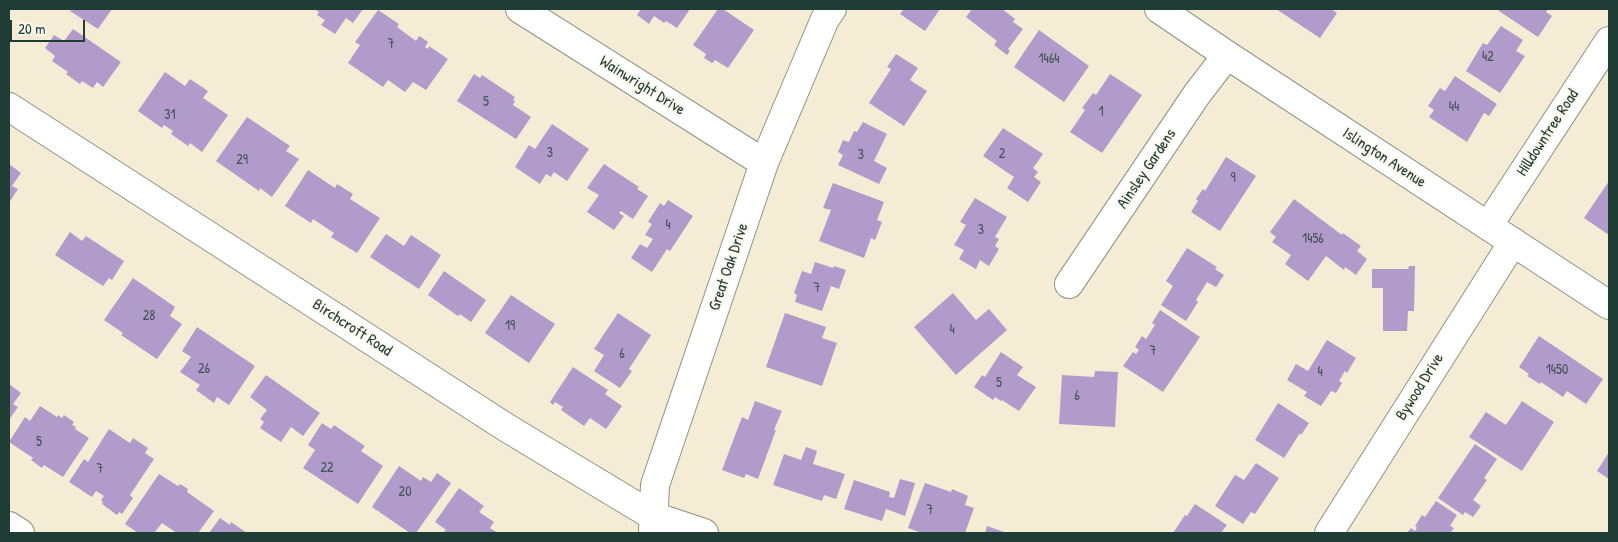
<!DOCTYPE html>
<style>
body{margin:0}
#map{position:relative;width:1618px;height:542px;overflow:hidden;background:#f5ecd6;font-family:"Patrick Hand",sans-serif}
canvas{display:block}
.frame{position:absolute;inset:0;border:10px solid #1f3d34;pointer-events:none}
.scale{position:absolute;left:10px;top:20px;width:75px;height:22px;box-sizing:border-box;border:2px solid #1f3d34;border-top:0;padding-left:6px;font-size:15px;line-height:18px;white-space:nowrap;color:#1f3d34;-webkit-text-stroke:4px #fbf7ec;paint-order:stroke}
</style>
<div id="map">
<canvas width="1618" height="542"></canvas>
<div class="frame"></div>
<div class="scale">20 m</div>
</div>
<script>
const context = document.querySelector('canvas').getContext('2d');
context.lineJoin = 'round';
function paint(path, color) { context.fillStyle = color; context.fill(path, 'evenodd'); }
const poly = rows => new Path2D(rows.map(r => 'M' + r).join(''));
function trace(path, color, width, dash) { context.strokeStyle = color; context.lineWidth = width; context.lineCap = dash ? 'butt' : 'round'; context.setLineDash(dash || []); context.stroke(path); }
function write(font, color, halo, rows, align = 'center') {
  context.font = font + ' "Patrick Hand",sans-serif'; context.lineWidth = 4; context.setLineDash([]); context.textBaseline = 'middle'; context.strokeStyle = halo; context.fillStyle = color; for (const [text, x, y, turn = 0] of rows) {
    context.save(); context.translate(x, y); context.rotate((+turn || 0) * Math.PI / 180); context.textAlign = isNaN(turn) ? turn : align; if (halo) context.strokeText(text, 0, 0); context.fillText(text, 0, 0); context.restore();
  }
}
const building = poly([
 [72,9,112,9,98,29,70,11],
 [314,9,363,9,353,23,346,18,335,34,321,25,325,20,317,15,319,12],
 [641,9,690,9,677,28,666,21,664,23,654,16,649,24,637,15],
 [718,9,723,9,754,30,728,68,715,60,712,63,704,58,706,54,693,45],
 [904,9,940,9,925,31,900,14],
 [972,9,1002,9,1015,19,1013,22,1023,29,1008,49,1010,51,1007,55,994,45,997,41,966,17],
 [1276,9,1331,9,1337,13,1320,38],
 [1500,9,1548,9,1546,12,1552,16,1538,37,1499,11],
 [378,10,399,24,397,27,416,41,419,36,421,37,428,42,425,47,428,49,429,46,448,59,426,90,413,82,405,92,388,80,383,87,348,63,360,45,355,42],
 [1501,26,1523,40,1516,51,1525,56,1500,93,1466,71,1483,43,1487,45],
 [73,29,121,62,103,87,97,82,93,88,82,81,80,84,66,74,68,72,52,61,55,56,45,48,54,35,64,41],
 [1039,30,1089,66,1064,102,1014,67],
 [896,54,918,68,910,80,927,91,904,126,869,103,891,69,887,67],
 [165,72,185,86,190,79,208,91,203,98,228,115,202,152,190,143,188,146,171,134,173,131,164,125,162,128,138,111],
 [474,74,480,78,482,75,515,97,513,100,515,101,513,105,531,117,516,139,457,101],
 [1110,74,1142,95,1102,153,1070,132,1085,110,1082,108,1093,93,1096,95],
 [1455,76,1497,104,1489,116,1484,113,1467,142,1429,117,1434,110,1428,106,1440,88,1445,91],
 [247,117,290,146,286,151,299,159,272,197,260,188,259,191,216,161],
 [863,122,887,134,874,161,887,168,879,184,838,165,843,155,838,152,843,140,849,142,854,131,857,132],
 [552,124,589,149,567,181,554,172,551,177,546,174,540,184,515,167,529,145,535,149],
 [1003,128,1043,154,1033,168,1038,172,1034,177,1041,182,1028,202,1007,188,1014,177,983,156],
 [1226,157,1256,176,1220,231,1191,212,1198,201,1196,199,1203,189,1205,191],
 [9,164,21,173,12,186,18,189,9,203],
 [604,164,639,187,637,189,648,196,633,219,621,211,619,213,624,216,614,230,587,212,599,195,587,188],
 [308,170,335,188,337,184,353,194,350,199,380,218,357,253,331,237,334,233,313,219,311,223,285,206],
 [1609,181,1609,235,1584,218],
 [833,183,884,202,877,220,882,222,875,240,871,238,864,258,819,241,831,210,823,208],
 [975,198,1007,217,995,237,999,239,995,246,999,249,989,266,980,260,976,269,959,259,964,250,954,245,966,225,960,222],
 [1294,199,1342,235,1343,233,1361,246,1357,251,1367,259,1356,275,1345,267,1344,270,1326,256,1308,281,1285,264,1291,255,1272,242,1276,237,1270,232],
 [668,200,693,216,670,251,667,249,652,272,631,258,640,244,647,248,653,239,645,235,652,224,648,222,660,203,664,206],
 [70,232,82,241,86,236,124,261,112,280,109,278,103,286,55,255],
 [386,234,404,246,411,235,441,255,419,289,370,257],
 [1187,248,1217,267,1215,269,1224,275,1216,287,1207,282,1196,300,1198,302,1186,321,1161,305,1173,286,1166,281],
 [815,262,833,268,834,266,846,270,839,289,831,286,822,311,795,302,797,295,794,293,802,271,811,274],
 [1409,266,1415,266,1414,311,1408,311,1407,331,1383,331,1383,288,1372,288,1372,269,1408,269],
 [444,271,486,300,471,322,460,314,458,316,428,295],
 [133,278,175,307,170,316,182,324,157,359,121,335,123,333,104,320],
 [953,293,976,320,989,309,1007,330,956,375,914,327],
 [511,295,555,324,529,363,485,333],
 [1160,310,1200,337,1163,392,1123,366,1133,352,1136,354,1139,350,1135,347,1142,336,1146,339,1155,325,1152,323],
 [618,313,651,335,629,369,632,371,620,388,594,371,604,355,594,349],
 [785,313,826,327,822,338,837,343,822,386,766,367],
 [197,327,255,366,229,405,217,397,214,403,196,390,200,385,180,372,191,357,182,351],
 [1539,336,1603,379,1586,404,1567,391,1563,397,1541,382,1540,384,1527,376,1529,374,1519,367],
 [1327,340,1356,358,1347,373,1345,371,1339,381,1342,383,1336,393,1331,391,1321,406,1304,396,1307,392,1287,380,1296,364,1308,371],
 [1001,352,1023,367,1017,375,1036,387,1019,411,1002,400,1001,401,995,397,993,400,974,387,982,375,985,377],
 [573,367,608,390,605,394,622,406,606,429,590,418,584,426,561,410,563,407,555,402,553,405,550,402],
 [1095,371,1118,372,1115,427,1059,424,1062,375,1094,377],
 [266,375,320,413,303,436,291,427,281,442,260,428,264,422,260,419,267,410,250,397],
 [9,384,21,393,13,404,18,407,9,420],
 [755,401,782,411,774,430,776,430,758,479,746,474,744,478,722,470,742,417,748,420],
 [1522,401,1554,422,1522,471,1469,437,1486,412,1506,425],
 [1278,403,1309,423,1301,435,1300,433,1284,458,1255,440],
 [40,406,57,417,58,415,62,418,64,415,74,422,72,425,76,427,75,429,89,438,63,477,44,465,42,468,31,460,33,458,9,442,25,417,30,421],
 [322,423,331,429,334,425,365,446,361,451,383,466,358,504,303,468,315,450,308,445],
 [109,429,130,443,133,438,148,448,145,453,154,459,130,495,133,498,122,514,119,512,117,515,102,504,103,502,101,500,104,496,96,491,92,497,69,482,84,459,88,462],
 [1475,444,1497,459,1484,478,1487,480,1473,500,1481,506,1473,517,1465,512,1463,515,1438,498],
 [806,447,817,451,813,464,845,474,836,499,824,495,822,501,773,485,784,454,801,460],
 [1609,452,1609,479,1597,471],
 [1256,463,1279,478,1255,514,1251,512,1243,524,1215,506,1235,475,1244,480],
 [399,466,421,481,423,477,431,482,437,473,451,483,416,533,410,533,372,507],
 [159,474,178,486,180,484,188,489,187,492,214,511,198,533,177,533,162,523,154,533,138,533,125,524],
 [900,479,915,483,905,516,886,509,882,521,844,509,854,480,890,492,889,497,894,498],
 [925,483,951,492,952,489,968,496,965,505,974,508,965,533,922,533,908,528],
 [459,488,484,506,479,512,494,522,490,528,498,533,443,533,446,530,435,522],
 [1436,501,1457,515,1450,526,1454,528,1450,533,1407,533,1411,528,1415,531,1417,528,1415,526,1422,515,1425,517],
 [1195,504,1227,525,1221,533,1173,533,1185,515,1187,516],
 [220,518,230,525,231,522,247,533,209,533],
 [987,526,1007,533,985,533]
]);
const street = poly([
 [520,9,764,163],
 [9,107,507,428,653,516,704,533],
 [1488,226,1609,41],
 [1069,284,1197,94,1227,55],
 [9,526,20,533],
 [653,532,655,485,764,163,825,19,832,9],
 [1329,533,1513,242]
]);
const secondary = poly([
 [1159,9,1227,55,1609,305]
]);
const numberNames = [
 ["7",391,44],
 ["42",1488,57],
 ["1464",1049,59],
 ["5",486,102],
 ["44",1454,107],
 ["1",1101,112],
 ["31",170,115],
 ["3",550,153],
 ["2",1002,154],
 ["3",861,155],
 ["29",242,160],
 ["9",1233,178],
 ["4",668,225],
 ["3",981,230],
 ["1456",1313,239],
 ["7",817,288],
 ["28",149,316],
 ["19",510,326],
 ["4",952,330],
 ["7",1153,351],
 ["6",622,354],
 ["26",204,369],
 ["1450",1557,370],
 ["4",1320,372],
 ["5",999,383],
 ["6",1077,396],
 ["5",39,442],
 ["22",327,468],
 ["7",100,469],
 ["20",405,492],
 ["7",930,510]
];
const streetNames = [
 ["Wainwright Drive",642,86,32],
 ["Hilldowntree Road",1548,133,-57],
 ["Islington Avenue",1384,158,33],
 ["Ainsley Gardens",1147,169,-56],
 ["Great Oak Drive",729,267,-71],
 ["Birchcroft Road",352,328,33],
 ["Bywood Drive",1420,387,-58]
];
paint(building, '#b19bca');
trace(street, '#8a9485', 30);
trace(secondary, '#8a9485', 30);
trace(street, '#fff', 28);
trace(secondary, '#fff', 28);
write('14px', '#44545a', null, numberNames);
write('16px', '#1f3d34', '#fbf7ec', streetNames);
</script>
